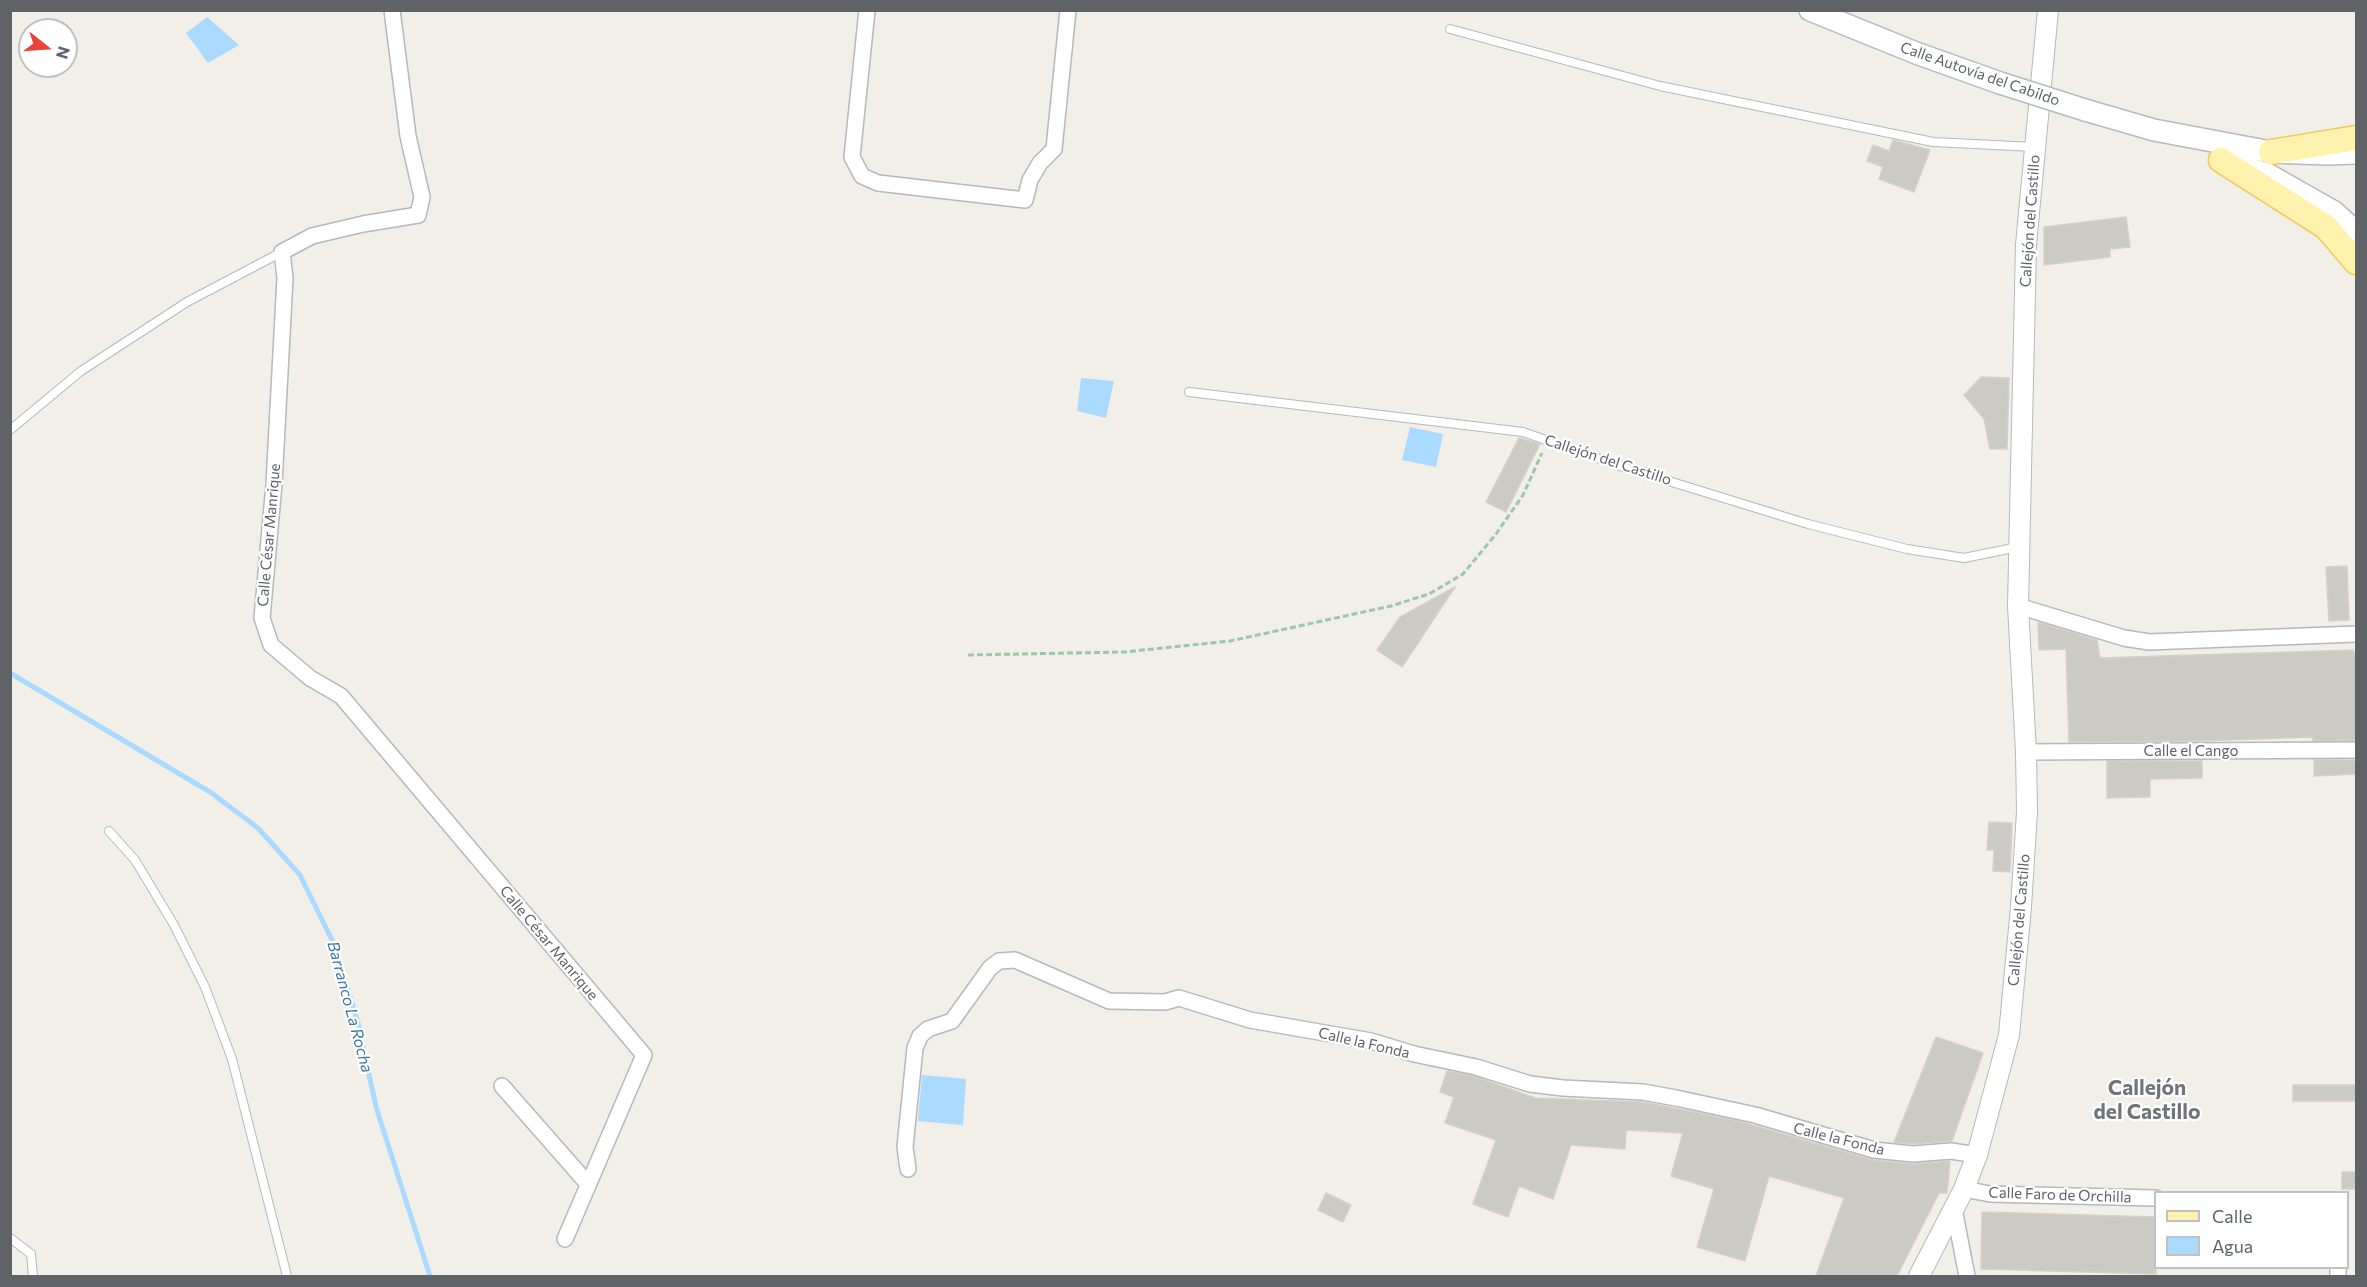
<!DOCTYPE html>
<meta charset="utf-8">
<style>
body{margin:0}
#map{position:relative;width:2367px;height:1287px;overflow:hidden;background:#f1efe8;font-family:Commissioner,sans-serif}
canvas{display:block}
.frame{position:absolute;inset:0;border:12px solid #5f6368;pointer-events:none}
.legend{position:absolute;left:2154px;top:1191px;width:195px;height:78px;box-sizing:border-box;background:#fff;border:2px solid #bfc1c3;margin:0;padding:8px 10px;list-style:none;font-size:18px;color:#5f6368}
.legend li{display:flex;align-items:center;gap:12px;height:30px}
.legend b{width:30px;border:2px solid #bfc1c3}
.north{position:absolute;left:18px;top:18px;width:60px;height:60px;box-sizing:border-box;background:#fff;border:2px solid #bfc1c3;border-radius:50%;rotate:107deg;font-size:16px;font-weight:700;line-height:24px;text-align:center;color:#5f6368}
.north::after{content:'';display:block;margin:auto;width:21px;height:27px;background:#ea4335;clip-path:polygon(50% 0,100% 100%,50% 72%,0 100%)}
</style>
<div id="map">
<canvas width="2367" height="1287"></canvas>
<div class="frame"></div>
<ul class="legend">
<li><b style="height:8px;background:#fff2af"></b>Calle</li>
<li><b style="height:16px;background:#aadaff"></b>Agua</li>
</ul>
<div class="north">N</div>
</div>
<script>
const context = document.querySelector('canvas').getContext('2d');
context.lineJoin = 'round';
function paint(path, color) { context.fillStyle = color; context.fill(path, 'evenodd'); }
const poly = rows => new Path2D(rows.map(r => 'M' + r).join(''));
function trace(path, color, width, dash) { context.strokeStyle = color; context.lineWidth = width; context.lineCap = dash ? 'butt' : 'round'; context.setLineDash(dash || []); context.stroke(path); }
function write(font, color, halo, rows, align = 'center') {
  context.font = font + ' Commissioner,sans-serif'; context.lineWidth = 4.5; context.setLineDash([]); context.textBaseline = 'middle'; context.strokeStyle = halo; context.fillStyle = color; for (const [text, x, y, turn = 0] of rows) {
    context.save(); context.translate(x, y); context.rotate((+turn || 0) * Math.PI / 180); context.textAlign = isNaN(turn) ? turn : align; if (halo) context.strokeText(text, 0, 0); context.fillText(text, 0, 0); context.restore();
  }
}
const water = poly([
 [207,17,239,45,208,63,186,33],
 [1081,378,1114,381,1106,418,1077,411],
 [1410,427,1443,434,1436,467,1402,460],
 [922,1075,966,1079,963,1125,918,1121]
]);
const stream = poly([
 [10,673,210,792,258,828,300,875,334,944,358,1023,376,1107,430,1276]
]);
const building = poly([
 [1893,140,1930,150,1914,192,1879,179,1883,167,1867,161,1873,145,1889,151,1893,140],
 [2126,217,2130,247,2110,249,2110,257,2044,265,2044,227,2126,217],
 [1981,377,2009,378,2007,449,1990,449,1984,419,1964,395,1981,377],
 [1519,438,1540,444,1506,512,1486,502,1519,438],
 [2347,566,2349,620,2329,621,2326,567,2347,566],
 [1455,587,1402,667,1377,650,1400,617,1455,587],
 [2038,622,2097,640,2100,658,2353,650,2356,657,2356,740,2313,741,2313,737,2201,741,2069,742,2066,649,2039,650,2038,622],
 [2314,760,2356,760,2356,774,2314,776,2314,760],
 [2107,761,2202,761,2202,778,2150,779,2150,797,2107,798,2107,761],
 [1989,822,2012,823,2010,872,1993,871,1994,850,1987,850,1989,822],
 [1936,1037,1983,1053,1952,1141,1913,1144,1894,1142,1936,1037],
 [1447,1071,1474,1076,1535,1098,1642,1102,1674,1108,1738,1121,1873,1160,1912,1164,1950,1161,1947,1193,1939,1193,1897,1276,1816,1276,1844,1198,1769,1176,1745,1261,1697,1247,1714,1189,1671,1176,1683,1133,1626,1130,1625,1149,1571,1145,1553,1199,1519,1186,1508,1217,1473,1204,1496,1140,1445,1123,1454,1097,1440,1092,1447,1071],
 [2293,1085,2356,1085,2356,1101,2293,1101,2293,1085],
 [2342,1172,2356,1172,2356,1189,2342,1189,2342,1172],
 [1326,1193,1351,1205,1343,1222,1318,1210,1326,1193],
 [1982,1212,2156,1217,2156,1274,1981,1269,1982,1212]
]);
const path = poly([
 [968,655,1124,652,1230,641,1391,606,1429,594,1463,574,1496,534,1523,495,1542,453]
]);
const service = poly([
 [1450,29,1660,86,1933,142,2035,147],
 [1189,392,1523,432,1620,466,1808,524,1907,549,1964,558,2018,547],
 [10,430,81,371,187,302,282,252],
 [109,831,135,860,174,925,205,987,232,1059,287,1276],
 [10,1238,31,1254,33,1276]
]);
const minor = poly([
 [392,10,408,136,422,197,418,215,363,224,312,236,282,252,285,278,274,484,262,618,271,645,310,678,341,696,644,1055,565,1239],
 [867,10,852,157,862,176,878,183,1025,200,1030,180,1040,163,1054,149,1068,10],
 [2018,606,2124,638,2149,642,2356,634],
 [2026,752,2356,750],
 [502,1086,588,1184],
 [908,1169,905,1147,915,1048,920,1036,928,1029,952,1021,990,968,999,961,1015,960,1109,1001,1165,1002,1179,998,1250,1020,1371,1041,1414,1054,1476,1067,1530,1084,1563,1088,1643,1092,1676,1098,1755,1115,1874,1150,1913,1154,1951,1151,1977,1155],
 [1964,1189,1990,1194,2156,1198],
 [1954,1209,1967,1276],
 [2338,1276,2338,1268]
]);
const tertiary = poly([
 [1919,1276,1964,1189,1977,1155,2009,1035,2021,907,2027,812,2026,752,2018,606,2026,245,2048,10]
]);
const secondary = poly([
 [1810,10,1916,53,2000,83],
 [2085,110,2154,130,2271,152,2327,154,2356,153],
 [2237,165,2267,174,2334,212,2356,232]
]);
const primary = poly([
 [2271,152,2356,138],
 [2221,160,2326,227,2356,262]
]);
const secondaryBridge = poly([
 [2000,83,2085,110]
]);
const streetNames = [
 ["Calle Autovía del Cabildo",1980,74,19],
 ["Callejón del Castillo",2030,221,-86],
 ["Callejón del Castillo",1608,460,18],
 ["Calle César Manrique",269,535,-85],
 ["Calle el Cango",2191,751],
 ["Callejón del Castillo",2019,920,-85],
 ["Calle César Manrique",549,943,50],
 ["Calle la Fonda",1364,1043,13],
 ["Calle la Fonda",1839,1139,14],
 ["Calle Faro de Orchilla",2060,1195,2]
];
const waterNames = [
 ["Barranco La Rocha",350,1007,75]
];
const districtNames = [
 ["Callejón",2147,1088],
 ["del Castillo",2147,1112]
];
paint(water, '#aadaff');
trace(stream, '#aadaff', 5);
paint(building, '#cccac5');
trace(building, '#d6d1c6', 1.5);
trace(service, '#b5b8bc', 10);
trace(minor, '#b5b8bc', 18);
trace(tertiary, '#b5b8bc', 22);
trace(secondary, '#b6babf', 24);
trace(primary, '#f2c960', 27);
trace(path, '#9cc7a9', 3, [6, 3]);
trace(service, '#fff', 8);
trace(minor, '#fff', 15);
trace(tertiary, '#fff', 20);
trace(secondary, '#fff', 21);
trace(primary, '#fff2af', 24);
trace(secondaryBridge, '#b6babf', 24, []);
trace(secondaryBridge, '#fff', 21);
write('15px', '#5f6368', '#fff', streetNames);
write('italic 16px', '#4174aa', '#fff', waterNames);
write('bold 21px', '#70757a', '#fff', districtNames);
</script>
